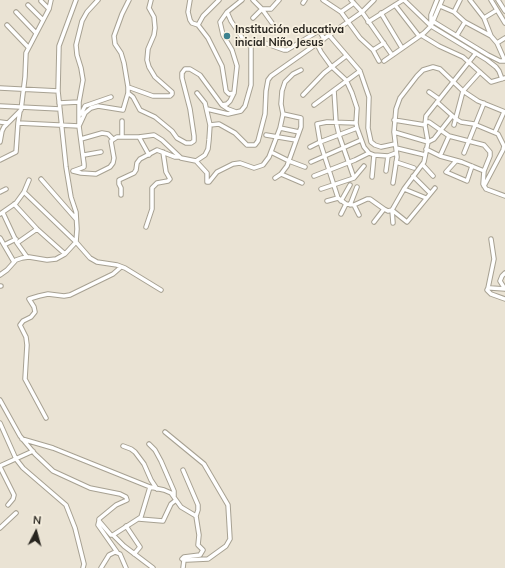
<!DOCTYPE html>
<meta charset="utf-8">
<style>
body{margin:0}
#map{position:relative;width:505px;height:568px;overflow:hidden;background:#eae3d4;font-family:Mulish,sans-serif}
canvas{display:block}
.north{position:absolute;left:16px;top:512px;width:40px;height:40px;-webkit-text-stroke:3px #f8f1e1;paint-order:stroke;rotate:6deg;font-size:11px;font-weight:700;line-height:16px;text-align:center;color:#28251f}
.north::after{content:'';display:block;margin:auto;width:14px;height:18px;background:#28251f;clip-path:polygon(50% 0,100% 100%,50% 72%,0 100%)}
</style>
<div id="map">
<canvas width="505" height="568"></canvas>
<div class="north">N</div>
</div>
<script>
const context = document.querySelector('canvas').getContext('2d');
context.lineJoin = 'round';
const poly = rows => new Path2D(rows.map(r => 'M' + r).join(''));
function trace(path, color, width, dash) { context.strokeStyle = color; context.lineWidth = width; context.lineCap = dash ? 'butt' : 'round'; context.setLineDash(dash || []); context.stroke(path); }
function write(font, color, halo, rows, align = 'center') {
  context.font = font + ' Mulish,sans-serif'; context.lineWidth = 3.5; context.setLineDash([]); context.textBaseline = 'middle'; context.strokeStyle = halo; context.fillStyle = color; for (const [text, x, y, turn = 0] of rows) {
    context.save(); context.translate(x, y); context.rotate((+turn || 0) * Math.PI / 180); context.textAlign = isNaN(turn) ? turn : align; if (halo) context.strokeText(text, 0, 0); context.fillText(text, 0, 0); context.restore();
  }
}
const minor = poly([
 [190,0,188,12,190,20,192,23,198,25],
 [219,0,203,16,198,25,208,38,222,66,226,91,229,94,234,93],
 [253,0,262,9,272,23],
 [323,0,341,12,360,38,373,50,379,61],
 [351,0,362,12,392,55],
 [404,0,431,26,487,60,496,67,499,71,502,79],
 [470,0,484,18,491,36,497,43,505,61],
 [491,0,505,23],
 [498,0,505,11],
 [41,1,49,9],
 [303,3,305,0],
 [28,5,43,20],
 [395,5,419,36],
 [440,6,454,12,465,22,491,36],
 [16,12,36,33],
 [341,12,354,3],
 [454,12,460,0],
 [381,13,402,48],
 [253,18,262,9,271,9,279,0],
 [484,18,497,10],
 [368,22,403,0],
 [434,22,488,55,500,61,505,61],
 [7,25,28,47],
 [431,25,431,15,437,0],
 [329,35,360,71],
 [421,35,439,46,463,57,491,82,505,78],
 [457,35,465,22],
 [497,43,505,38],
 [317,44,321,52,331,66,346,80,352,93,357,108,356,123,357,128,364,147,369,153,374,155,388,156,396,153],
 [251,47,254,42,259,41,284,50,287,50,317,32,320,32,324,39],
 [373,50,384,43],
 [384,61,424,33,431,26,442,0],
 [128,87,153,96,170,96,172,94,172,92,155,77,149,67,147,60,148,49,154,35,155,28,154,17,149,8,151,0],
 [0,88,58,91],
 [334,90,336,122,339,135,354,178],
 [429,92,439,99],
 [128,93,133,97,140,110,155,117,172,131,177,138,186,143,191,143,194,141,194,136,190,109,182,78,182,73,185,69,190,69,200,75,222,105,228,109,236,112],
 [303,95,324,73,346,56],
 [437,102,456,119,461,122,474,124,498,134,504,146,503,150,484,186],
 [59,103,79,102],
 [222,105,227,104,230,101,234,93,237,66,232,50,223,35,220,22,227,12,242,0],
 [314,105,360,71,369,97,368,128,371,142,375,145,381,147,395,144],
 [0,106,60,109],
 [207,109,228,114,241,111,245,106,251,85,251,47,243,39,231,21,227,12],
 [81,114,85,106,111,97],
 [394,120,425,125,426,116,476,53],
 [122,121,122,137],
 [0,122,8,123],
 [18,123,79,126,85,113,91,108,98,106,123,110,128,93,128,87,124,63,121,53,115,44,114,36,122,14,129,0],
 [356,123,327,122,317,124,320,142,338,198,346,204,354,205,367,199,370,199,384,209,388,211,392,210,404,189,424,162,428,142,425,125,426,122,429,122,449,136,484,145,490,152,490,156,484,171,483,184,486,189,505,196],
 [210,125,219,124,235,133,247,145,255,145,258,141,265,114,266,91,268,80,271,76,362,12,374,0],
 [454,125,463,91,480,72],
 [280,128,299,132],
 [394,132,428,142,434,139,452,116],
 [495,132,504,112],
 [266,135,296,140],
 [139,137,149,155],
 [81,139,102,133,108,134,113,139],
 [0,142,2,131,4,127,21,110,25,77,26,53,49,9,51,0],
 [310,147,320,142,357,128],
 [396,148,425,155],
 [426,149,440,156,462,162,484,171],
 [271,152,289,161,305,167],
 [464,153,484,103],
 [84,155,101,152],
 [440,156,449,136],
 [0,160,16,152,18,123,20,111],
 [196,161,207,173,207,182,209,182,217,172,233,164,240,163,254,168,263,165,269,157,280,128,283,114,281,104,282,91,285,82,293,74,301,70],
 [456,161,446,172,467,181,472,166],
 [311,162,361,140],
 [396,162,414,168],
 [423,165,433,176],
 [73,171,81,173,96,174,110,167,113,163,114,158,111,141,117,137,139,137,154,135,162,140,181,158,196,161,205,155,208,149,209,140,210,125,205,103,197,93],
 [73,171,84,167,84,164,79,126,79,102,83,80,81,68,77,55,76,45,82,21,87,12,98,0],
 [386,171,388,156],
 [281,174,302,183],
 [314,176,355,160,369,153],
 [413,176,430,193],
 [372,177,374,155],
 [275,178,281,174,287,166,301,127,301,118,283,114],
 [41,179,76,219],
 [393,183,397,157,394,132,396,109,400,98,417,76,423,70,433,67,440,69,463,91,478,101,505,112],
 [321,189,354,178,364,166],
 [404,189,426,198],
 [0,192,6,189],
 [24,192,76,242,90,258,97,262,117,265,125,268,161,290],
 [121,195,121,188,119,184,119,180,134,173,136,170,137,163,140,159,157,150,175,157,180,157],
 [327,201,338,198],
 [341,201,350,185],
 [14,204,37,229,65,254],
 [350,205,357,187],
 [354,205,359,215],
 [392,210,407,222,435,188],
 [392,210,393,223],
 [3,213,17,243,27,257],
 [0,214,16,203,24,192,29,180],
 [341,214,346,204],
 [374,222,384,209],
 [146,227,152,209,152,188,157,183,168,181,170,179,166,172,163,152],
 [0,238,14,262],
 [17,243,37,229],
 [4,245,16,239],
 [505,273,502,276,500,281,505,289],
 [0,275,7,270,16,260,22,258,29,257,47,260,56,259,65,254,76,242,77,229,76,212,71,197,66,167,58,91,59,46,76,0],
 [0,286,1,286],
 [488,288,494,259,491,239],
 [505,289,491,288,488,288,487,290,491,294,505,299],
 [0,400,20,436,35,454,53,471,90,488,120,494,126,497,127,500,116,505,99,519,99,521,111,535,113,535,141,517,150,487],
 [46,418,25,379,27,345,26,337,20,325,23,321,31,317,35,312,34,307,29,299,39,296,48,294,64,296,70,295,113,274,121,267],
 [0,423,16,459,23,468,66,505,75,528,84,564,83,568],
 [22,439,53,448,150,487,164,490,171,493,181,507,196,516,199,535,198,545,203,550,200,555,184,557,182,559,187,560,208,559,226,546,230,539,228,505,204,464,165,432],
 [149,444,155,450,161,461,174,491,174,496],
 [123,446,131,449,135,452,144,464,151,480,157,489],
 [0,466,33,451],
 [0,467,14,495,13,499,8,505],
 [183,470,198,505,198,510,196,516],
 [139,519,163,521,171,504,176,500],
 [99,521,98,525,117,552],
 [126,526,140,547,134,554],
 [0,528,16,513],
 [113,535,124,546,153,568],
 [101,568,109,555,115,552,120,554,126,568],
 [183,568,184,560]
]);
const markers = [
 [227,36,4,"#3d828f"]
];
const poiNames = [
 ["Institución educativa",235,30],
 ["inicial Niño Jesus",235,43]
];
trace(minor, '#a7a192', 5.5);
trace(minor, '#fff', 3.5);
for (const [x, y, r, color] of markers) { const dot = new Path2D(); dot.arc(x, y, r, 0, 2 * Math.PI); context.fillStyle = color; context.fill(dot); trace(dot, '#f8f1e1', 1.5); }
write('bold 11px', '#28251f', '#f8f1e1', poiNames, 'left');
</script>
